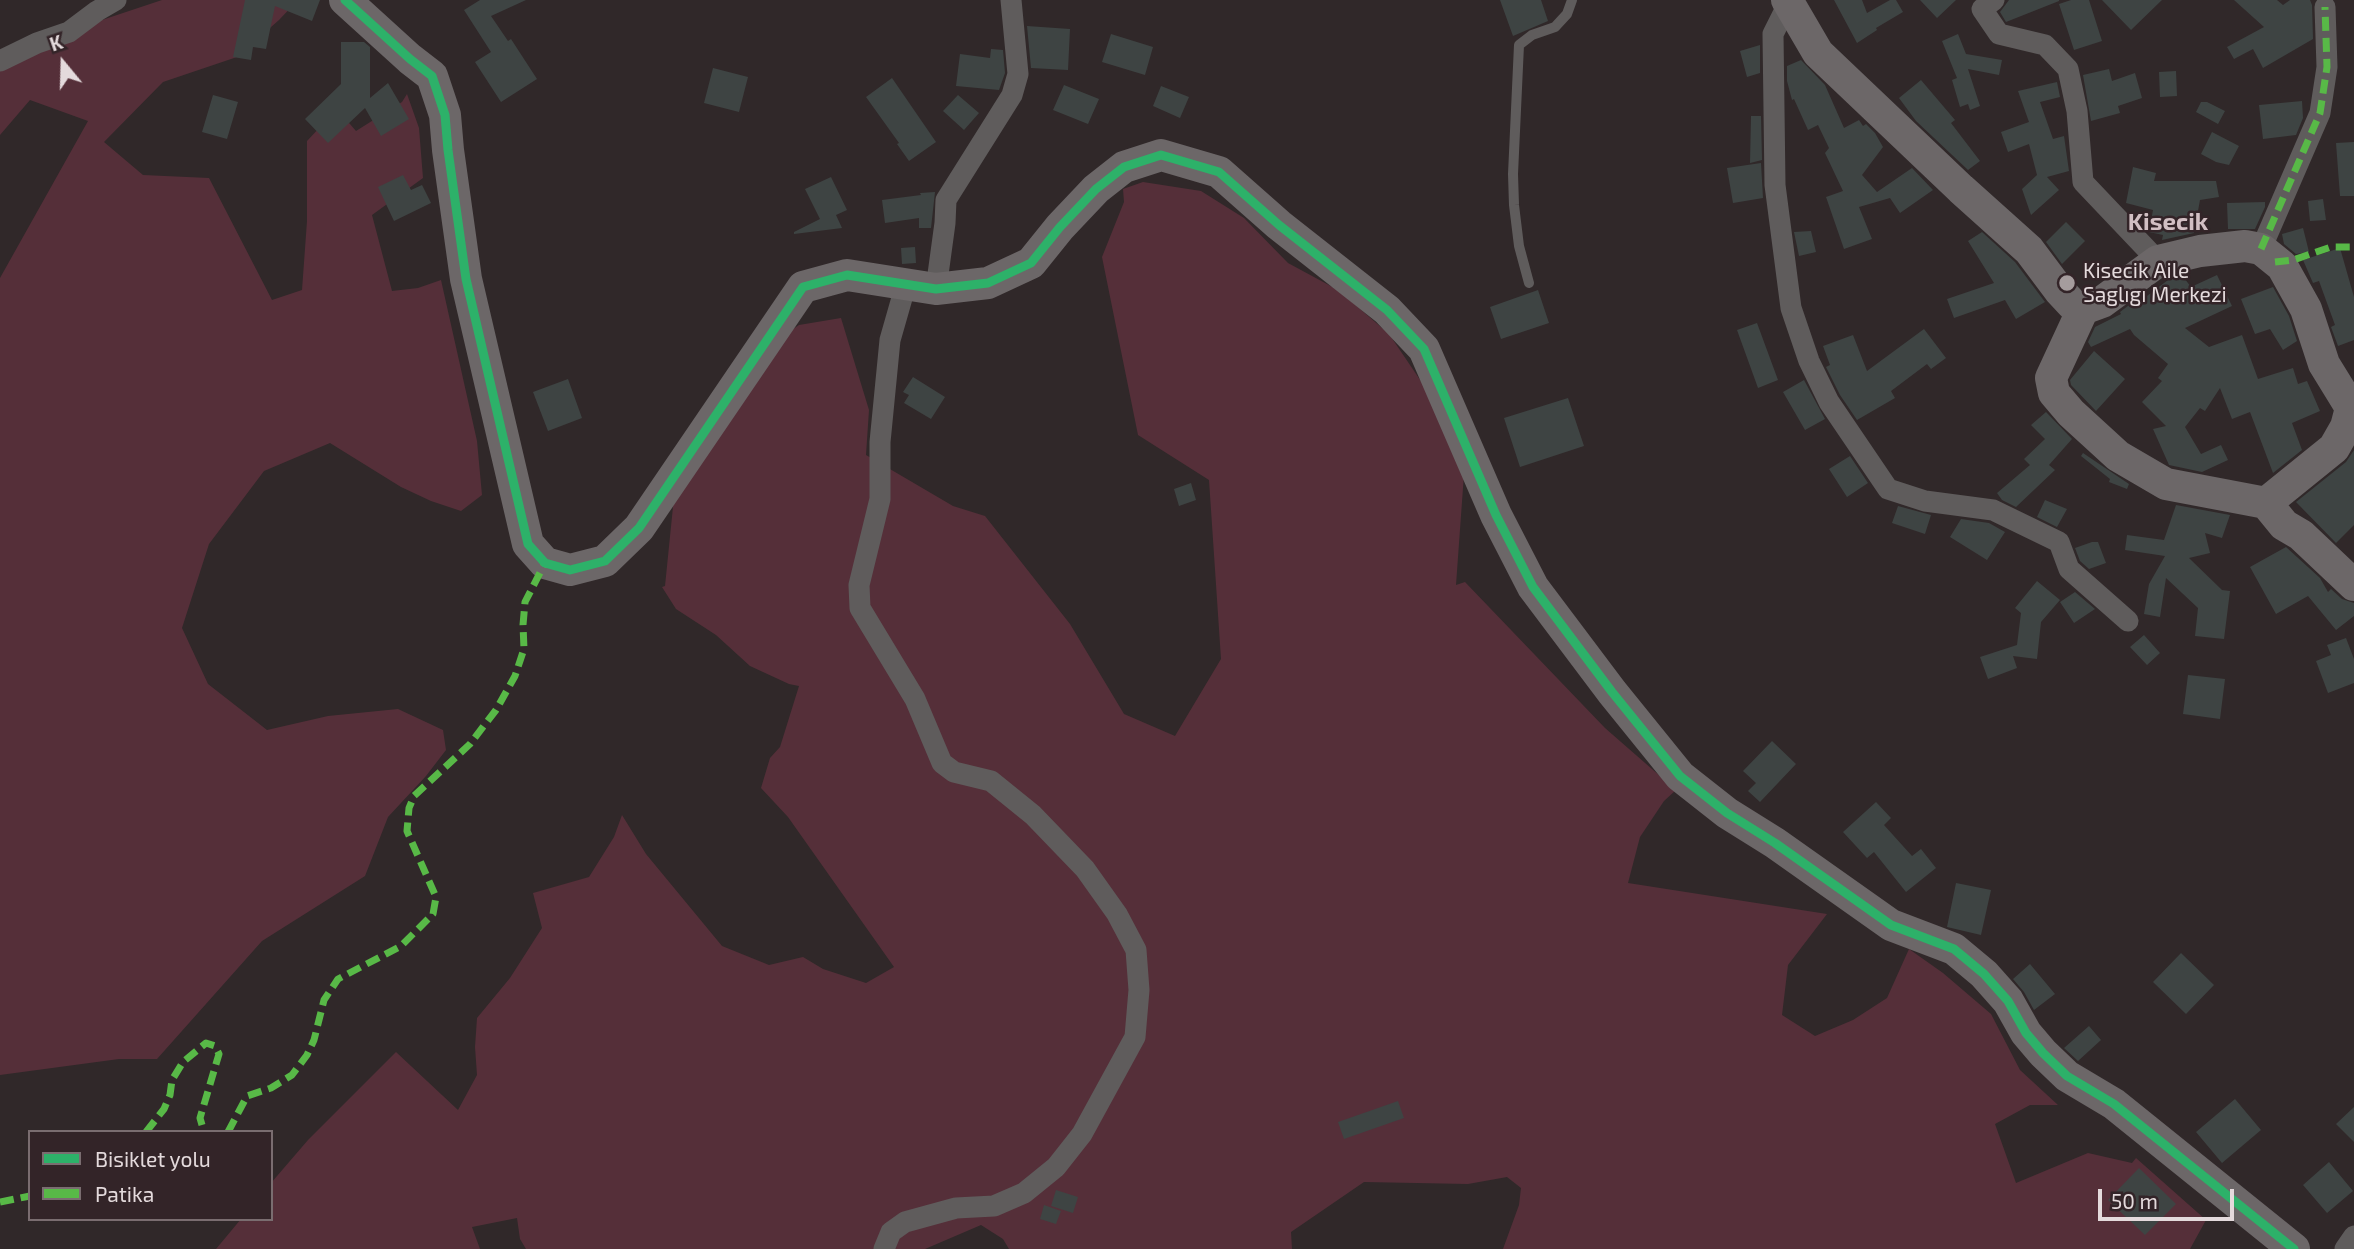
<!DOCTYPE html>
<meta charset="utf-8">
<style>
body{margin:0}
#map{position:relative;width:2354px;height:1249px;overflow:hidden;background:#302829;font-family:"Exo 2",sans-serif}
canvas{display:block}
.legend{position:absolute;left:28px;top:1130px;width:245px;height:91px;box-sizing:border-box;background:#332428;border:2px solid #7a6d70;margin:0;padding:9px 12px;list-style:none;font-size:21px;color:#e4dadc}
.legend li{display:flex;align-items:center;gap:14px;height:35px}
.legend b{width:35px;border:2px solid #7a6d70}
.north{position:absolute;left:28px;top:28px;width:70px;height:70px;-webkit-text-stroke:5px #332428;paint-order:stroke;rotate:341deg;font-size:19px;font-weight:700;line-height:28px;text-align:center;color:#e4dadc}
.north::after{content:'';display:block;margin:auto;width:24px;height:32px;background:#e4dadc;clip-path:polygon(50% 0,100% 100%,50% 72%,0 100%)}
.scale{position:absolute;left:2098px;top:1189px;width:136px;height:32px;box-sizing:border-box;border:4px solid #e4dadc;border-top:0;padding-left:9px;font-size:21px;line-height:24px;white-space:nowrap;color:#e4dadc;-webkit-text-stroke:5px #332428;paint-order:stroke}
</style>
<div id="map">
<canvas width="2354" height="1249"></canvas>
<ul class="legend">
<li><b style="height:9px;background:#2db169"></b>Bisiklet yolu</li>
<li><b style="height:9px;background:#58b947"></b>Patika</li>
</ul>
<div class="north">K</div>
<div class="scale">50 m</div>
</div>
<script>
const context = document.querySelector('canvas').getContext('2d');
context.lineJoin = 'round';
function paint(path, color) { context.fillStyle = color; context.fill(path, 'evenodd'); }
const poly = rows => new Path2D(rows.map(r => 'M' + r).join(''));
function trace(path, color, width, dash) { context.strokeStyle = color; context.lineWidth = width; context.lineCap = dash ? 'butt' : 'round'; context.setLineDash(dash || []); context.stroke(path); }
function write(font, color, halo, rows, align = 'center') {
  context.font = font + ' "Exo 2",sans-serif'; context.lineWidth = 5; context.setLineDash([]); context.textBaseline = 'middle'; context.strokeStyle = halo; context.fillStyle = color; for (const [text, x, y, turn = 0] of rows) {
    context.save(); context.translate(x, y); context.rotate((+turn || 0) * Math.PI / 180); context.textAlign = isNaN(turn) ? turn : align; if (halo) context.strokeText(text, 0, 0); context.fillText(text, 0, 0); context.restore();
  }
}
const green = poly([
 [162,0,298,0,279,20,237,57,163,82,104,142,143,175,209,178,272,300,302,290,307,221,307,141,337,109,356,131,402,102,407,94,419,128,423,178,372,215,392,291,418,288,441,280,477,441,482,495,461,511,431,501,401,487,330,443,264,471,209,544,182,628,208,684,267,730,328,716,398,709,443,730,446,750,426,776,388,817,365,876,262,941,157,1059,119,1059,0,1075,0,278,88,121,30,100,0,135,0,54],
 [1143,182,1201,191,1244,218,1288,263,1338,290,1389,334,1431,396,1464,474,1456,585,1465,582,1605,728,1676,790,1664,801,1640,837,1628,883,1827,914,1788,965,1782,1015,1815,1036,1853,1020,1887,998,1909,949,1943,973,1991,1014,2020,1070,2058,1105,2030,1105,1995,1124,2016,1183,2088,1153,2132,1163,2136,1158,2206,1220,2190,1249,1503,1249,1519,1205,1521,1188,1507,1177,1468,1184,1364,1182,1291,1232,1292,1249,1009,1249,1003,1239,981,1225,925,1249,526,1249,520,1239,517,1218,472,1227,480,1249,216,1249,241,1219,271,1219,271,1183,308,1140,396,1052,458,1110,477,1075,475,1047,477,1018,510,978,542,928,533,893,589,877,614,837,622,815,646,854,722,946,769,965,803,957,823,969,866,983,894,967,788,817,761,788,770,758,780,747,799,686,789,684,750,666,716,635,676,609,662,587,665,586,675,487,774,342,799,325,841,318,869,410,866,455,953,506,985,516,1070,624,1124,714,1175,736,1221,659,1209,480,1138,435,1102,257,1124,202,1123,189]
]);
const building = poly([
 [245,0,320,0,312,21,275,6,266,49,253,47,251,60,233,57],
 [480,0,526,0,491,16,508,41,511,39,537,79,501,102,475,62,491,52,464,10],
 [1500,0,1541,0,1548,21,1513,36],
 [1834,0,1862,0,1867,13,1890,0,1896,0,1903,12,1876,28,1877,30,1857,43],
 [1920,0,1956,0,1937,18],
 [2009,0,2059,0,2059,1,2006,22,2000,12],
 [2071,0,2089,0,2102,41,2074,50,2059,4],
 [2102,0,2162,0,2131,30],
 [2234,0,2277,0,2283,5,2290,0,2310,0,2312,5,2313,39,2263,68,2253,49,2234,59,2227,47,2264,27],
 [1027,26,1070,29,1068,70,1031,68],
 [1111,34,1153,47,1145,75,1102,62],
 [1958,34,1966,54,2002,60,1999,75,1968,69,1980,106,1970,110,1968,104,1960,107,1952,80,1957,78,1942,41],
 [341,42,364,42,370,47,370,98,388,83,409,119,381,136,365,108,328,143,305,119,341,84],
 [1760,45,1760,73,1747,77,1740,51],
 [991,49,1003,50,1005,73,999,90,956,86,960,54,990,58],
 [1801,60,1825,85,1844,128,1859,120,1863,126,1866,124,1875,133,1883,147,1862,175,1877,192,1912,168,1933,190,1900,213,1890,198,1859,207,1872,239,1844,249,1826,197,1843,191,1825,153,1829,148,1818,125,1808,130,1794,99,1792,100,1787,81,1787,66],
 [713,68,748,77,739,112,704,103],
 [2109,69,2112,81,2135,73,2142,98,2118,106,2120,113,2091,121,2083,75],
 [2176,71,2177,96,2160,97,2159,72],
 [892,78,936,142,909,161,897,144,899,143,866,97],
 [1921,80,1955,120,1951,123,1980,161,1968,170,1916,121,1899,98],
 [2057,82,2060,97,2040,102,2053,139,2064,136,2069,171,2047,177,2059,190,2031,215,2022,189,2037,175,2029,144,2008,152,2001,132,2029,122,2018,91],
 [1064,85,1099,99,1088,124,1053,110],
 [1161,86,1189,97,1180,118,1153,106],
 [213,95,238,102,227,139,202,132],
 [958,95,979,113,964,130,943,111],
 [2302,101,2303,118,2296,135,2263,139,2259,105],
 [2201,102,2207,102,2225,111,2218,124,2196,112],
 [1751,116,1761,116,1762,160,1750,163],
 [2212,132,2239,146,2229,165,2216,162,2201,154],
 [2354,142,2354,196,2340,196,2336,143],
 [1761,163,1763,198,1733,203,1727,168],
 [2133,167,2156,173,2154,181,2216,181,2219,197,2200,200,2194,233,2162,240,2163,235,2149,232,2153,210,2126,203],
 [403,175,411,190,422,185,431,203,394,221,378,187],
 [831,177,847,210,836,215,842,228,794,234,794,232,820,219,805,189],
 [935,192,931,228,919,228,919,218,885,223,882,200,921,195,920,193],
 [2323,199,2326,220,2310,221,2308,201],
 [2265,202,2265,207,2255,229,2228,229,2227,203],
 [2066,222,2085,241,2062,264,2046,242],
 [2303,228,2309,252,2296,254,2284,244,2282,234],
 [1811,231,1816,252,1799,256,1794,232],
 [1982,232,2015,262,2045,302,2016,319,2005,300,1954,318,1947,299,1994,283,1968,241],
 [915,247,916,263,902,264,901,248],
 [2340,248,2354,297,2354,340,2338,346,2331,327,2335,325,2319,281,2313,283,2303,260],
 [2181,274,2191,287,2217,275,2232,306,2185,328,2209,347,2242,335,2258,379,2293,368,2298,384,2307,381,2320,411,2292,423,2302,450,2273,473,2250,412,2232,419,2220,388,2205,411,2200,408,2185,427,2201,454,2221,445,2228,460,2202,472,2169,465,2153,429,2166,426,2142,402,2162,381,2158,378,2168,364,2134,335,2130,329,2091,347,2088,342,2095,327,2121,314,2120,312,2137,299,2139,302,2172,277],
 [2273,287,2289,316,2297,341,2283,350,2270,329,2255,334,2241,299],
 [1538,290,1549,323,1501,339,1490,307],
 [1757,323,1778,380,1758,388,1737,330],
 [1924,329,1946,358,1931,369,1927,364,1891,391,1895,398,1857,420,1840,395,1826,367,1830,365,1823,346,1853,335,1867,371],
 [2094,351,2125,379,2096,411,2071,385,2070,380],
 [913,377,945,397,931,419,904,403,909,395,903,392],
 [568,379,582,418,548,431,533,392],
 [1804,380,1825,419,1805,430,1783,392],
 [1568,398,1584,446,1520,467,1504,418],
 [2046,412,2072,439,2049,465,2055,470,2016,507,2002,500,1997,493,2030,465,2024,459,2045,439,2031,425],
 [2354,450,2354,525,2336,543,2296,502,2346,462],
 [2083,453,2129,484,2127,489,2109,482,2110,479,2081,456],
 [1850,456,1868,483,1847,497,1829,469],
 [1191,483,1196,500,1179,506,1174,489],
 [2045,500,2067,509,2057,527,2037,517],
 [2176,505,2230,515,2222,538,2205,533,2210,553,2189,558,2222,590,2230,591,2224,639,2195,636,2198,608,2166,578,2160,617,2144,614,2149,584,2165,556,2125,550,2127,535,2164,540],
 [1898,506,1931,515,1925,534,1892,523],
 [1961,519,1989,523,2005,532,1987,560,1950,537],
 [2092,542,2098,542,2106,563,2089,569,2080,561,2075,548],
 [2286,547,2320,578,2328,592,2331,589,2342,599,2354,603,2354,616,2336,630,2308,596,2276,614,2250,567],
 [2037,581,2060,600,2041,622,2037,659,2013,656,2017,668,1988,679,1980,657,2017,645,2021,613,2015,608],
 [2075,592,2095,609,2074,623,2060,602],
 [2144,635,2160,653,2147,665,2130,647],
 [2346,638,2354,659,2354,683,2328,693,2316,661,2331,655,2327,645],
 [2188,675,2225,679,2220,719,2183,714],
 [1772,741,1796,764,1760,802,1748,791,1756,783,1743,771],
 [1876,802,1891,818,1884,825,1912,856,1921,849,1936,868,1906,892,1874,852,1867,858,1843,832],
 [1956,883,1991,890,1981,935,1947,927],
 [2181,953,2214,985,2186,1014,2153,982],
 [2030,964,2055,994,2034,1010,2024,992,2013,979],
 [2089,1026,2101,1040,2078,1061,2064,1048],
 [2235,1099,2261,1130,2222,1163,2196,1132],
 [1398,1101,1404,1118,1344,1139,1338,1122],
 [2354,1107,2354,1142,2336,1124],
 [2329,1162,2353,1191,2327,1213,2303,1185],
 [2139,1168,2176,1204,2145,1235,2108,1200],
 [1056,1190,1078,1197,1073,1213,1051,1206],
 [1044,1205,1061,1211,1056,1224,1040,1219]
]);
const lane = poly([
 [1529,283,1519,246,1514,205,1513,174,1519,45,1532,35,1555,27,1567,14,1572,0]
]);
const street = poly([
 [1994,0,1982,9,1999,34,2045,45,2068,69,2077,111,2083,182,2158,261],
 [1788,4,1773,34,1775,185,1791,308,1809,361,1829,402,1888,489,1925,501,1993,510,2059,542,2069,569,2128,621],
 [0,61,37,43,69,32,97,11,116,0],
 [2261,249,2320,113,2327,67,2325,7],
 [936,289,945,223,946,200,1012,95,1018,74,1011,0],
 [884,1249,891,1232,905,1222,956,1208,994,1206,1024,1193,1056,1167,1082,1134,1135,1037,1139,990,1136,950,1117,914,1085,869,1033,815,991,781,954,772,942,763,915,699,860,608,859,585,880,499,880,442,890,340,906,284],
 [2345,1249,2354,1236]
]);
const secondary = poly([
 [345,0,410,59,432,76,445,115,448,150,466,279,528,544,545,563,570,570,605,561,639,528,803,287,847,275,936,289,988,283,1031,263,1060,227,1096,189,1124,167,1161,155,1219,172,1279,225,1387,310,1424,349,1496,515,1533,587,1612,692,1680,776,1727,813,1775,843,1891,925,1954,949,1984,974,2008,1001,2026,1033,2043,1053,2067,1076,2114,1104,2294,1249],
 [1787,0,1818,53,1961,189,2029,250,2059,290,2072,304,2083,309,2102,302,2158,261,2200,251,2245,246,2261,249,2282,266,2306,309,2324,364,2351,408,2346,427,2334,448,2266,503],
 [2083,309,2051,378,2054,393,2071,413,2118,456,2166,484,2266,503,2284,525,2301,535,2354,585]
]);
const quiet = poly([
 [2261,249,2320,113,2327,67,2325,7],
 [2275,262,2293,260,2331,247,2354,247],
 [146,1132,164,1109,170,1095,172,1080,183,1062,206,1043,215,1046,219,1054,200,1118,204,1132],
 [228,1132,247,1096,271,1088,292,1075,307,1055,314,1040,324,1000,338,979,401,946,433,914,436,897,407,831,409,808,414,796,470,744,496,710,515,676,524,649,523,625,525,602,545,563],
 [0,1202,30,1196]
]);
const cycleway = poly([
 [345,0,410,59,432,76,445,115,448,150,466,279,528,544,545,563,570,570,605,561,639,528,803,287,847,275,936,289,988,283,1031,263,1060,227,1096,189,1124,167,1161,155,1219,172,1279,225,1387,310,1424,349,1496,515,1533,587,1612,692,1680,776,1727,813,1775,843,1891,925,1954,949,1984,974,2008,1001,2026,1033,2043,1053,2067,1076,2114,1104,2294,1249]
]);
const markers = [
 [2067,283,9,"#a59c9d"]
];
const poiNames = [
 ["Kisecik Aile",2083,271],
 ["Saglıgı Merkezi",2083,295]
];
const quarterNames = [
 ["Kisecik",2168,222]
];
paint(green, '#552f39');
paint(building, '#3e4443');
trace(lane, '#5f5c5c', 10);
trace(street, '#5f5c5c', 21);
trace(secondary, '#6c6768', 32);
trace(quiet, '#58b947', 7, [14, 7]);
trace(cycleway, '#2db169', 9);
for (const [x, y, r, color] of markers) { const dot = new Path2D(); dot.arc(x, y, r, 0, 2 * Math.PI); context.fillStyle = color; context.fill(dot); trace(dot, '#332428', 2.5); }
write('21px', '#e4dadc', '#332428', poiNames, 'left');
write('bold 24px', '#d2bfc3', '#332428', quarterNames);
</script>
